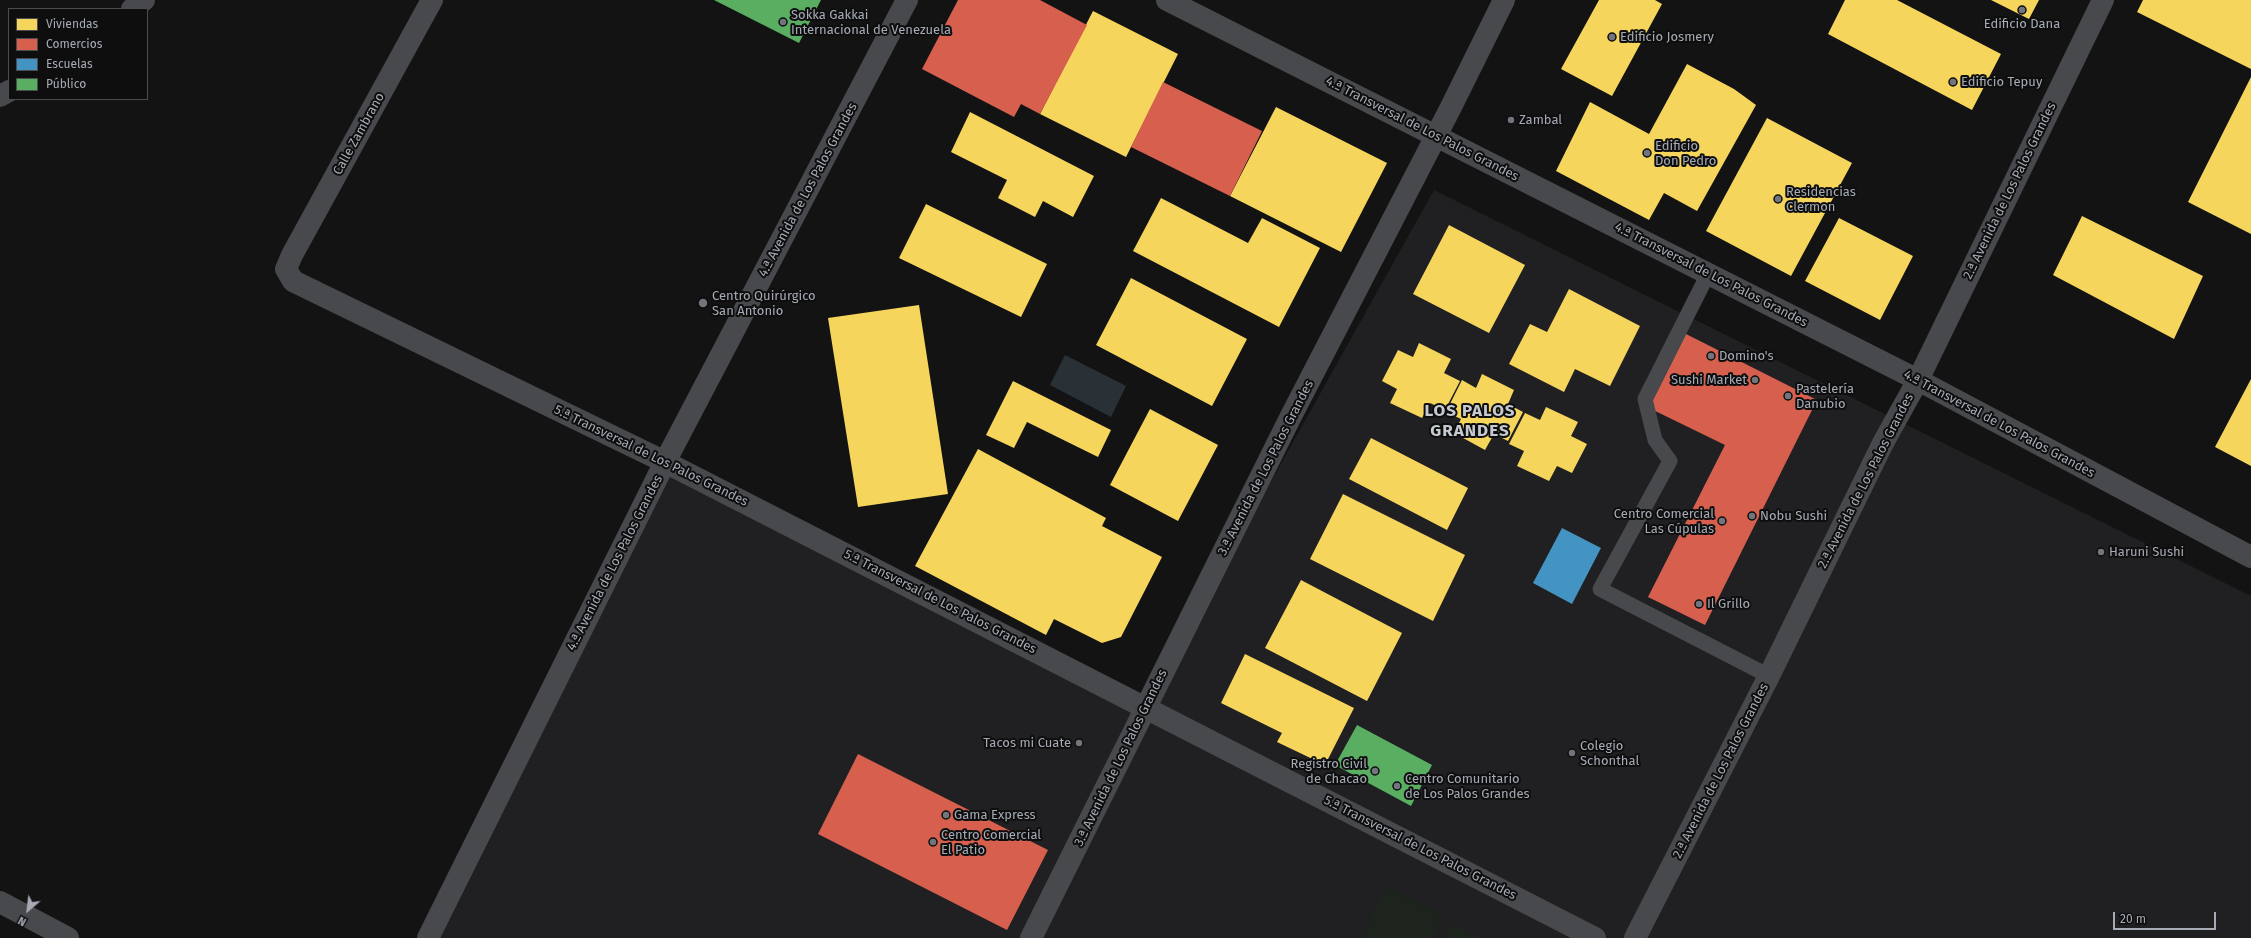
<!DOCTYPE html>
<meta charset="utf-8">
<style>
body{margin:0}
#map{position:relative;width:2251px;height:938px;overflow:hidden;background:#131314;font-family:"Fira Sans",sans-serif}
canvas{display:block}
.legend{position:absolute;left:8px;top:8px;width:140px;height:92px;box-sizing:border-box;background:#0e0e0f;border:1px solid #4a4c51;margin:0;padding:5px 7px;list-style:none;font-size:12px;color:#a5aab4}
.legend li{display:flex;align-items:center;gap:8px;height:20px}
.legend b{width:20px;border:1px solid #4a4c51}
.north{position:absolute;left:8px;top:890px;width:40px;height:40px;-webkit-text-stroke:3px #0e0e0f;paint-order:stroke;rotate:208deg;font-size:11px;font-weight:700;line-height:16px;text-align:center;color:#a5aab4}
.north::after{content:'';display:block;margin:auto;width:14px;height:18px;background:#a5aab4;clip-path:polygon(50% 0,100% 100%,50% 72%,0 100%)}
.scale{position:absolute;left:2113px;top:912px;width:103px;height:18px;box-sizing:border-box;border:2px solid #a5aab4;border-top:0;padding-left:5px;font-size:12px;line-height:14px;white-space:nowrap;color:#a5aab4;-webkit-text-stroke:3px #0e0e0f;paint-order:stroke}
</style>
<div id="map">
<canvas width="2251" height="938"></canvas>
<ul class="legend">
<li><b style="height:11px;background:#f6d55c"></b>Viviendas</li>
<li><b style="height:11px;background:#d6604d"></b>Comercios</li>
<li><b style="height:11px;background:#4393c3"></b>Escuelas</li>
<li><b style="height:11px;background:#5aae61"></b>Público</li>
</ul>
<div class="north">N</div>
<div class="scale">20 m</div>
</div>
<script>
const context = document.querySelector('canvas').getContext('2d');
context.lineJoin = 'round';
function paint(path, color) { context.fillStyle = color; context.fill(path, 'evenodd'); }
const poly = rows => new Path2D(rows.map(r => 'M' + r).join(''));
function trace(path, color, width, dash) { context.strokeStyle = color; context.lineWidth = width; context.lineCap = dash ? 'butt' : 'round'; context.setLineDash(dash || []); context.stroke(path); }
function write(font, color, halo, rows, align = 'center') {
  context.font = font + ' "Fira Sans",sans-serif'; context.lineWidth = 4; context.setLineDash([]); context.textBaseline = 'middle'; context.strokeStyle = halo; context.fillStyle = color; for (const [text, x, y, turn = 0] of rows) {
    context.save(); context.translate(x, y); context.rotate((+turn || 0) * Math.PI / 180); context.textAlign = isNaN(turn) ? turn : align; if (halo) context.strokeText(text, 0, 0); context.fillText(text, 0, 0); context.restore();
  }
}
const built = poly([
 [1434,190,2251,596,2251,938,424,938,665,462,1145,707]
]);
const green = poly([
 [1385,887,1443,915,1432,938,1362,938],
 [1451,923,1481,938,1444,938]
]);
const water = poly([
 [1065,355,1126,386,1111,417,1050,385]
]);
const homes = poly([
 [1599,0,1655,0,1662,4,1612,96,1561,69],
 [1845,0,1897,0,2001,54,1972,110,1828,34],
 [1991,0,2039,0,2029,19],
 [2143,0,2251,0,2251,69,2137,12],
 [1093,11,1178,54,1126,157,1040,114],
 [1687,64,1734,89,1756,105,1697,211,1664,193,1649,220,1556,171,1590,102,1649,134],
 [2251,77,2251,234,2188,202],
 [1276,107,1387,163,1341,252,1230,196],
 [970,112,1094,176,1073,217,1043,201,1035,217,998,198,1007,180,951,152],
 [1767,118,1852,163,1791,276,1706,231],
 [1161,198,1248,243,1262,218,1320,248,1279,327,1133,251],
 [926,204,1047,264,1021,317,899,258],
 [2082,216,2203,276,2174,339,2053,275],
 [1839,218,1913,256,1880,320,1805,281],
 [1449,225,1525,265,1489,333,1413,294],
 [1131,278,1247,339,1212,406,1096,345],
 [1569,289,1640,326,1610,386,1575,369,1564,392,1509,364,1530,324,1547,332],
 [919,305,948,494,858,507,828,318],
 [1419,343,1451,359,1444,373,1460,381,1445,410,1430,403,1422,418,1390,403,1397,389,1382,381,1398,350,1413,357],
 [1482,374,1514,390,1508,404,1523,412,1508,441,1494,434,1485,450,1454,433,1461,419,1446,412,1462,380,1476,388],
 [2251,379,2251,466,2215,447],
 [1013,381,1111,430,1098,457,1027,422,1014,448,986,435],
 [1546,407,1578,422,1571,436,1587,444,1572,473,1557,466,1549,481,1517,466,1524,451,1509,444,1525,413,1540,420],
 [1150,409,1218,445,1178,521,1110,485],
 [1371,438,1468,488,1447,530,1349,479],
 [978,449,1106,518,1102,526,1162,557,1121,637,1102,643,1054,619,1046,635,915,566],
 [1343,494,1465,555,1433,621,1310,559],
 [1301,580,1402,633,1367,701,1265,648],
 [1245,654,1354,708,1325,765,1277,742,1282,733,1221,703]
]);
const shops = poly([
 [958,0,1040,0,1087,25,1040,114,1021,104,1014,117,922,69],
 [1163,82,1262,131,1230,196,1131,147],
 [1686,334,1817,400,1705,625,1648,597,1725,445,1649,408],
 [858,754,1048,850,1007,930,818,834]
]);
const schools = poly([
 [1562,528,1601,548,1572,604,1533,583]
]);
const public = poly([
 [714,0,821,0,799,43],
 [1357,725,1432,765,1411,806,1335,765]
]);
const lane = poly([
 [1708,274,1645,399,1655,440,1670,461,1600,589,1769,676]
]);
const street = poly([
 [432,0,292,255,286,269,293,281,665,462,1595,938],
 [1167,0,1918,380,2251,557],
 [132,9,144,0],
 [0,96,9,91],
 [0,902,68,938],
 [428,938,665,462,907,0],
 [1031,938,1290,418,1450,109,1504,0],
 [1635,938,1769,676,1883,443,1918,380,2103,0]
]);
const markers = [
 [2022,10,4,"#72757c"],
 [783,22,4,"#72757c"],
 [1612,37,4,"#72757c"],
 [1953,82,4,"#72757c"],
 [1511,120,4,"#72757c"],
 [1647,153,4,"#72757c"],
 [1778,199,4,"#72757c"],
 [703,303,5,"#72757c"],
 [1711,356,4,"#72757c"],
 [1755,380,4,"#72757c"],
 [1788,396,4,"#72757c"],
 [1752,516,4,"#72757c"],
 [1722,521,4,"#72757c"],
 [2101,552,4,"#72757c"],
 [1699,604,4,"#72757c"],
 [1079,743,4,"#72757c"],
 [1572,753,4,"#72757c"],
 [1375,771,4,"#72757c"],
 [1397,786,4,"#72757c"],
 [946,815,4,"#72757c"],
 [933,842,4,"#72757c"]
];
const poiNames = [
 ["Sokka Gakkai",791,15],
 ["Internacional de Venezuela",791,30],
 ["Edificio Dana",2022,24,"center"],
 ["Edificio Josmery",1620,37],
 ["Edificio Tepuy",1961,82],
 ["Zambal",1519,120],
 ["Edificio",1655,146],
 ["Don Pedro",1655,161],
 ["Residencias",1786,192],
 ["Clermon",1786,207],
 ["Centro Quirúrgico",712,296],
 ["San Antonio",712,311],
 ["Domino's",1719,356],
 ["Sushi Market",1747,380,"right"],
 ["Pastelería",1796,389],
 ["Danubio",1796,404],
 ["Centro Comercial",1714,514,"right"],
 ["Las Cúpulas",1714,529,"right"],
 ["Nobu Sushi",1760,516],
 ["Haruni Sushi",2109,552],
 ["Il Grillo",1707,604],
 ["Tacos mi Cuate",1071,743,"right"],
 ["Colegio",1580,746],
 ["Schonthal",1580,761],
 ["Registro Civil",1367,764,"right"],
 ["de Chacao",1367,779,"right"],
 ["Centro Comunitario",1405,779],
 ["de Los Palos Grandes",1405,794],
 ["Gama Express",954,815],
 ["Centro Comercial",941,835],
 ["El Patio",941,850]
];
const streetNames = [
 ["4.ª Transversal de Los Palos Grandes",1422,129,27],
 ["Calle Zambrano",359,134,-61],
 ["4.ª Avenida de Los Palos Grandes",808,190,-62],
 ["2.ª Avenida de Los Palos Grandes",2010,191,-64],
 ["4.ª Transversal de Los Palos Grandes",1711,275,27],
 ["4.ª Transversal de Los Palos Grandes",1999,424,28],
 ["5.ª Transversal de Los Palos Grandes",651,456,26],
 ["3.ª Avenida de Los Palos Grandes",1266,468,-63],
 ["2.ª Avenida de Los Palos Grandes",1866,481,-63],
 ["4.ª Avenida de Los Palos Grandes",615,563,-63],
 ["5.ª Transversal de Los Palos Grandes",940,602,27],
 ["3.ª Avenida de Los Palos Grandes",1121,758,-64],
 ["2.ª Avenida de Los Palos Grandes",1721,771,-63],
 ["5.ª Transversal de Los Palos Grandes",1420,848,27]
];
const districtNames = [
 ["LOS PALOS",1470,411],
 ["GRANDES",1470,431]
];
paint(built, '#202022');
paint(green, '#1d241e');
paint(water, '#2a3136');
paint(homes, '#f6d55c');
paint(shops, '#d6604d');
paint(schools, '#4393c3');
paint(public, '#5aae61');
trace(lane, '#48494c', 15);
trace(street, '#48494c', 22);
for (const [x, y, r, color] of markers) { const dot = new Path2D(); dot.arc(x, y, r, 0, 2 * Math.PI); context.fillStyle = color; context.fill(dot); trace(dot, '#0e0e0f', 1.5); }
write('13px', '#a5aab4', '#0e0e0f', poiNames, 'left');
write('13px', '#a5aab4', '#0e0e0f', streetNames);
context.letterSpacing = '1px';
write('bold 17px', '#c5c9d0', '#0e0e0f', districtNames);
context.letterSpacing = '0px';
</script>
